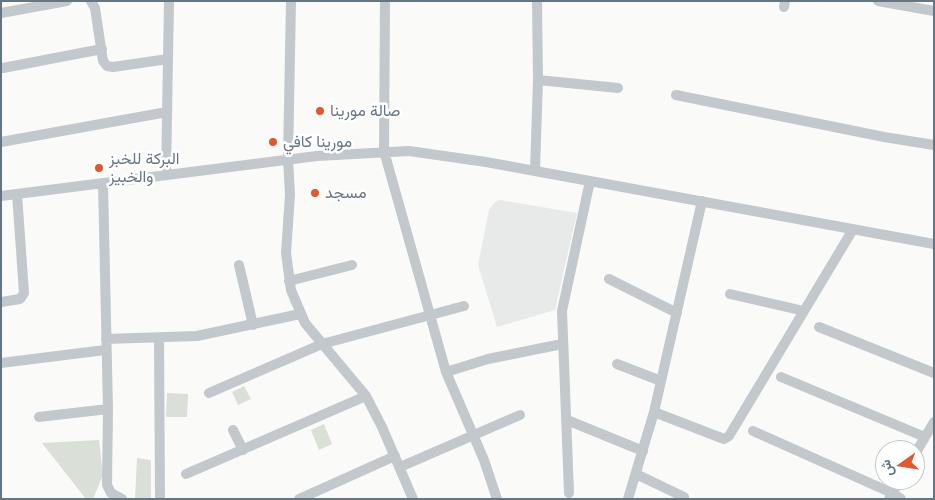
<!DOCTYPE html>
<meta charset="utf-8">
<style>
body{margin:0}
#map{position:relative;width:935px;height:500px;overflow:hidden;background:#fafaf8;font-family:"PT Sans",Vazirmatn,sans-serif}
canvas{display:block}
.frame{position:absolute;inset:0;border:2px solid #657683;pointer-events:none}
.north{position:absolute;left:875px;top:440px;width:50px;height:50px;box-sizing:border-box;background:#fff;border:1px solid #c1c8cd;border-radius:50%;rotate:257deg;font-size:14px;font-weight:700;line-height:20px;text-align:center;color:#657683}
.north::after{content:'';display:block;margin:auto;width:18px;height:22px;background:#e4572e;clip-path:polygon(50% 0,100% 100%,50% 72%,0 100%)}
</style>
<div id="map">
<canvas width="935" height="500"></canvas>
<div class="frame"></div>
<div class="north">ش</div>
</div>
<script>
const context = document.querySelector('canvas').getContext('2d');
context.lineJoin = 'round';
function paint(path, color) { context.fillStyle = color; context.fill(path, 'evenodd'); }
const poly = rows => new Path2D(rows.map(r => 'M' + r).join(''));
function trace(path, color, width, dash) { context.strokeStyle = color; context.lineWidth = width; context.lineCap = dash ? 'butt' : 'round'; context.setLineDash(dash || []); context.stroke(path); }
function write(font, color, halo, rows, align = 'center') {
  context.font = font + ' "PT Sans",Vazirmatn,sans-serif'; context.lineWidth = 5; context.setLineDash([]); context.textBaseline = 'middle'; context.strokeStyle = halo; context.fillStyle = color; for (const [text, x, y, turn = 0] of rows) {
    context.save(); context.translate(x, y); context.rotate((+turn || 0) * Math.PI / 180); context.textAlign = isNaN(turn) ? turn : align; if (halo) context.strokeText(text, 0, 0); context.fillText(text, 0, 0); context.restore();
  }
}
const built = poly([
 [500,200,577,213,555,310,497,327,478,265,489,210,495,202]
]);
const green = poly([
 [244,386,251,399,238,405,232,392],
 [167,393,188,394,187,417,166,417],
 [324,424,332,444,319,450,311,430],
 [99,440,103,475,93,499,86,499,42,443],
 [137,458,151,460,151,499,135,499]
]);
const minor = poly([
 [91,1,95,8,103,61,107,66,113,67,168,59],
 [291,1,288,159,290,195,286,253,291,290,305,323,366,396,382,427,413,499],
 [385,1,384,151,446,372,484,460,497,499],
 [878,1,934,11],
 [784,7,785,1],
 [1,13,67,1],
 [3,68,102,49],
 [538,80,618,88],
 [676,95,884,137,934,145],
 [1,142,167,112],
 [535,170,538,80,537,1],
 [166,175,169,1],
 [103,183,108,409,107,485,111,493,122,499],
 [1,196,317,156,409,151,486,162,934,244],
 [239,265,253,325],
 [609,279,677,313],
 [289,281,352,265],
 [730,294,804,311],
 [1,302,20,299,24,293,17,194],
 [819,327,934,373],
 [106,339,197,336,300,314],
 [159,339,160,499],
 [1,363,105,350],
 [617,364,661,381],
 [446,372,488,359,562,344],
 [781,377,925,437],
 [209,393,322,344,464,306],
 [654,412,724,439,729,436,852,231],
 [39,417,108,409],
 [567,420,643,451],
 [233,430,243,450],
 [753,431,892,493,901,499],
 [915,454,934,422],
 [400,467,520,415],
 [186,474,366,396],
 [636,474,684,497],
 [569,493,562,311,590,181],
 [299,499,395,456],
 [628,499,654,412,702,201],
 [889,499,900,480]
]);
const markers = [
 [320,111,5,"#e4572e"],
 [273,142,5,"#e4572e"],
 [99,168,5,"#e4572e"],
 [315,193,5,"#e4572e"]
];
const poiNames = [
 ["صالة مورينا",330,111],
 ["مورينا كافي",283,142],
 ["البركة للخبز",109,159],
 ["والخبيز",109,177],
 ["مسجد",325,193]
];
paint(built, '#e8e9e9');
paint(green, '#dadfd7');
trace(minor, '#c3c8cc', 10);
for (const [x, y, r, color] of markers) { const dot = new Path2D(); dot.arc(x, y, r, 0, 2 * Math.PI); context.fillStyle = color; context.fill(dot); trace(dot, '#fff', 2); }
write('16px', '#657683', '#fff', poiNames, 'left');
</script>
